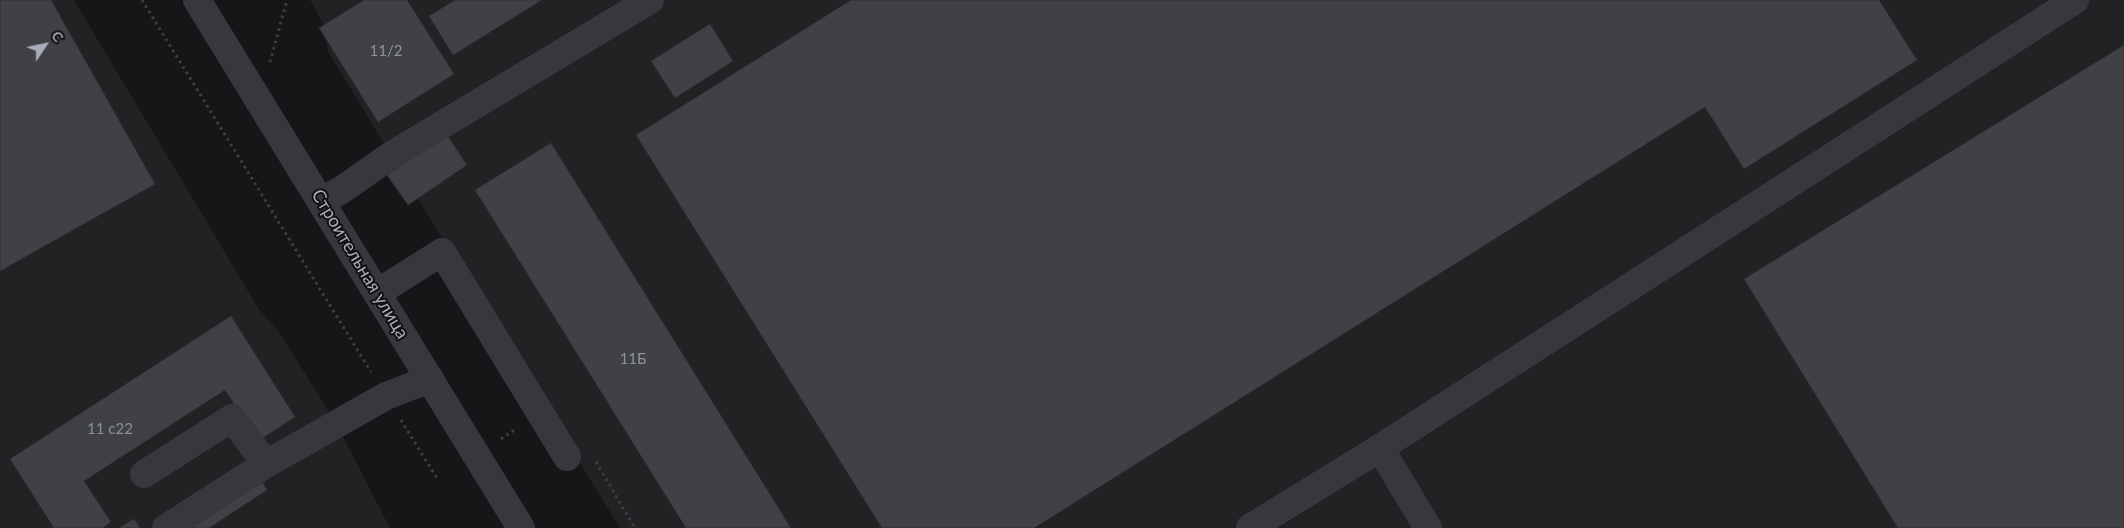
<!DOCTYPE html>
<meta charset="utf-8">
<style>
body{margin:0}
#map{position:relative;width:2124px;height:528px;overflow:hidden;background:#161618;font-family:Lato,sans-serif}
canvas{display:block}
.north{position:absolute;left:20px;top:20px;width:50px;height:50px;-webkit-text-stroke:4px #111113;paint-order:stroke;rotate:56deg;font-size:14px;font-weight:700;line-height:20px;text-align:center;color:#a8adb8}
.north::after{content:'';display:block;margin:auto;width:18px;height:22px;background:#a8adb8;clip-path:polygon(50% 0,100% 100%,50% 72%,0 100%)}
</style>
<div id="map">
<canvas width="2124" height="528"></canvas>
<div class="north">С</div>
</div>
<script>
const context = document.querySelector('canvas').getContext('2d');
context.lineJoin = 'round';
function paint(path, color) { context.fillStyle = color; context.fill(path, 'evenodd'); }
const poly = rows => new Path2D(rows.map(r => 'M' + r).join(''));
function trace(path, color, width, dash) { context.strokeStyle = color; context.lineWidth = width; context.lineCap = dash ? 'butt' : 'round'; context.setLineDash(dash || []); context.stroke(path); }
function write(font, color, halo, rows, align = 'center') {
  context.font = font + ' Lato,sans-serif'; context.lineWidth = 4; context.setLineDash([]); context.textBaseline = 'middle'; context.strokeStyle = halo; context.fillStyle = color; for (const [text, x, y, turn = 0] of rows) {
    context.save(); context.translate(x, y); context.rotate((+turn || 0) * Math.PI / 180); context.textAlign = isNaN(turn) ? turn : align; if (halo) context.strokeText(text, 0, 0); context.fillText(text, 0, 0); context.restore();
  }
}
const built = poly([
 [0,0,74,0,258,308,280,333,337,425,390,528,0,528],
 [310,0,2124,0,2124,528,620,528,328,52,323,23]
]);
const building = poly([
 [0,0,51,0,155,184,0,271,0,0],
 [364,0,407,0,454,74,378,122,319,28,364,0],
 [455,0,542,0,453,55,429,16,455,0],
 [851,0,1879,0,1917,60,1744,169,1705,107,1034,528,882,528,636,135,851,0],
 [710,24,733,61,675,98,651,61,710,24],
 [2124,45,2124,528,1898,528,1744,279,2124,45],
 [447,135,467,165,408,205,387,175,447,135],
 [551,143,791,528,686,528,475,190,551,143],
 [231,316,295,417,258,441,225,390,84,481,111,522,102,528,54,528,10,459,231,316],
 [258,475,267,490,209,528,190,528,258,475],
 [134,519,140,528,119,528,134,519]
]);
const path = poly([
 [142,0,371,372],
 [270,62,287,0],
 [401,420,438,480],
 [501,439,516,429],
 [596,462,635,528]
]);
const minor = poly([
 [197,0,521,528],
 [322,201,343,189,390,156,650,0],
 [377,293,442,252,567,457],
 [1380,448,1428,528],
 [144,474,232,418,266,464,386,396,430,379],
 [166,528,266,464],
 [1250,528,1380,448,2075,0]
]);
const numberNames = [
 ["11/2",386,51],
 ["11Б",633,359],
 ["11 с22",110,429]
];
const streetNames = [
 ["Строительная улица",360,264,59]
];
paint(built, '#222225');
paint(building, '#404145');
trace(building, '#303034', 1);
trace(path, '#3d3f44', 3, [2.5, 4]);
trace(minor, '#37383d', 28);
write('15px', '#8e929b', null, numberNames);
write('18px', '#a8adb8', '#111113', streetNames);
</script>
